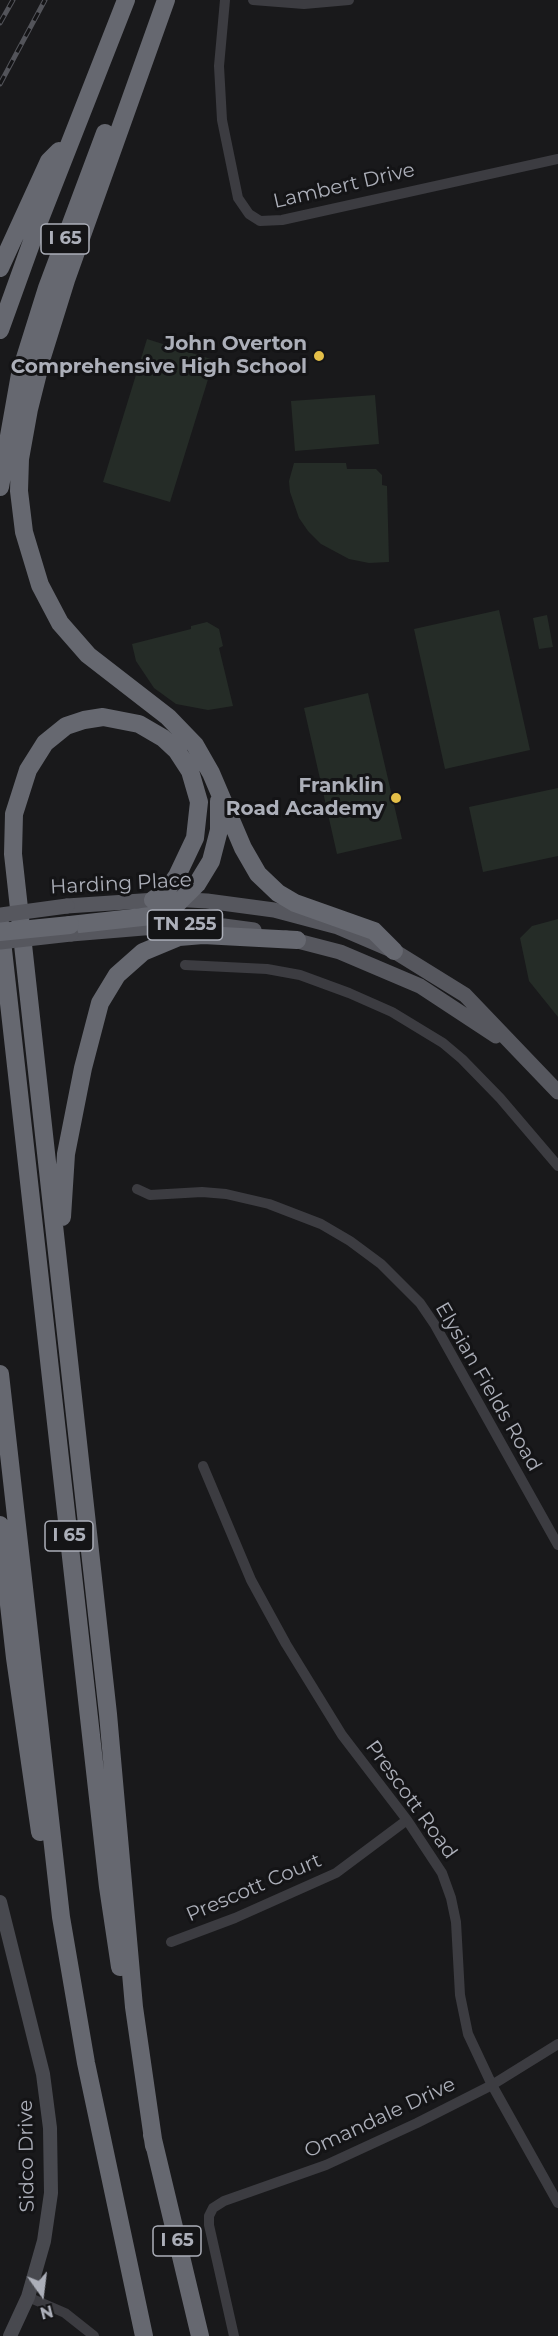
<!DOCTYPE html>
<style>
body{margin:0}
#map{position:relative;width:558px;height:2336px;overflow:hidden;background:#19191b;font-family:Montserrat,sans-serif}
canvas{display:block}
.north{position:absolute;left:12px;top:2264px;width:60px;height:60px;-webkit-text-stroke:4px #141416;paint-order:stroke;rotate:166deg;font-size:16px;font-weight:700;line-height:24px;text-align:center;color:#acafb9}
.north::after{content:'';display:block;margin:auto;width:21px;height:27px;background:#acafb9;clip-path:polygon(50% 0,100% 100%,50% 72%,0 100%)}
</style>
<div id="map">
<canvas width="558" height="2336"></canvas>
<div class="north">N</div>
</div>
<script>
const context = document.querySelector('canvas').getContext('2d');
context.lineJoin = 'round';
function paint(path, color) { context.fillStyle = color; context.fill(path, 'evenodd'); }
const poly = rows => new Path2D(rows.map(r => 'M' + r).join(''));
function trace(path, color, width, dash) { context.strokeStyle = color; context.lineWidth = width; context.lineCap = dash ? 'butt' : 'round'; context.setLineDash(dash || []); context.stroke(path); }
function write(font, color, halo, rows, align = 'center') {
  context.font = font + ' Montserrat,sans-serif'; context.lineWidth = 6; context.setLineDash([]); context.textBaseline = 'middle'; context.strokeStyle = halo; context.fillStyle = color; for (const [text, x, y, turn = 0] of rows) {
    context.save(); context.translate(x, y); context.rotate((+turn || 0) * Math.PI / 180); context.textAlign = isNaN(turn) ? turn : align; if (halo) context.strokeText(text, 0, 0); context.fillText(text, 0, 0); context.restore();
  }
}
const green = poly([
 [147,339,214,360,170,502,103,482],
 [375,395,379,444,295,451,291,401],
 [294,463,346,463,347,469,376,469,382,475,382,485,387,486,389,562,369,563,349,559,321,544,308,531,299,518,290,492,289,481],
 [499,610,530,750,445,769,414,629],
 [547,615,553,647,539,649,533,618],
 [207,622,219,629,223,646,219,648,233,706,208,710,176,704,154,688,136,661,132,644,191,629,191,626],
 [368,693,402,839,337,854,304,708],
 [558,788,558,856,483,872,469,807],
 [558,919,558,1017,529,981,520,938,532,926]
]);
const street = poly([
 [225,0,219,66,222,120,238,198,249,214,260,221,282,220,558,159],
 [253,0,304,4,349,0],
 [185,965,267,969,300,975,349,993,392,1012,443,1043,462,1059,500,1098,558,1166],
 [137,1189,150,1195,202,1192,226,1194,269,1204,321,1224,350,1241,381,1264,420,1303,435,1325,558,1545],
 [203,1466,251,1580,286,1644,342,1735,407,1820,442,1873,451,1898,456,1922,460,1995,468,2034,492,2085,558,2203],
 [171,1942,235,1918,336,1873,407,1820],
 [28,2297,65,2313,94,2336],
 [234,2336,209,2225,209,2216,213,2208,224,2201,326,2165,417,2123,492,2085,558,2044]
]);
const secondary = poly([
 [0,1902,43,2074,50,2128,51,2193,44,2241,28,2297,10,2336]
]);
const primary = poly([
 [67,906,171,899,207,901,274,910,338,927,394,951,465,995,558,1092],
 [71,934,180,925,224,926,254,930],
 [286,938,340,952,420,986,496,1036]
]);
const highway = poly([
 [166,0,66,280,42,357,29,409,20,459,19,491,24,532,40,585,60,623,88,655,168,717,195,745,211,773,243,848,258,874,278,893,295,903,374,931,394,951],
 [0,268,49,161,59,151],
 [0,330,40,219,126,0],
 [0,487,20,374,47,288,105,133],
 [153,900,166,891,177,876,195,838,199,802,190,771,177,751,163,738,139,724,103,717,84,720,66,726,45,743,28,770,14,814,13,854,108,1714,134,2007,154,2146],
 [0,923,108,1887,120,1967],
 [70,925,151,916,174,907,197,884,211,861,219,830,219,801],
 [62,1217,66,1154,83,1068,100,1003,117,975,143,952,179,937,203,935,297,940],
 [0,1374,61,1917,86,2063,144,2336],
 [0,1525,15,1658,40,1832],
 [152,2135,200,2336]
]);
const rail = poly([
 [0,23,13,0],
 [0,84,45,0]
]);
const primaryBridge = poly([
 [0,915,67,906],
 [0,942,71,934]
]);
const highwayBridge = poly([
 [0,932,70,925]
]);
const markers = [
 [319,356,6,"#e4bf48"],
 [396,798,6,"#e4bf48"]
];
const shields = [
 [65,239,48],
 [185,925,75],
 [69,1536,48],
 [177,2241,48]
];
const shieldNames = [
 ["I 65",65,239],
 ["TN 255",185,925],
 ["I 65",69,1536],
 ["I 65",177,2241]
];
const streetNames = [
 ["Lambert Drive",344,186,-13],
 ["Harding Place",121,884,-3],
 ["Elysian Fields Road",488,1387,60],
 ["Prescott Road",411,1800,54],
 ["Prescott Court",254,1888,-23],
 ["Omandale Drive",380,2118,-25],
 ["Sidco Drive",27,2156,-91]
];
const poiNames = [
 ["John Overton",307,344],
 ["Comprehensive High School",307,367],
 ["Franklin",384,786],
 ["Road Academy",384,809]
];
paint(green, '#252c27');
trace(street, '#3c3c41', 10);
trace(secondary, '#48494f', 14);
trace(primary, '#56575e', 15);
trace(highway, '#666870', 18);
trace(rail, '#53545a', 5);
trace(rail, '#141416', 3, [9]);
trace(primaryBridge, '#56575e', 15);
trace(highwayBridge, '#666870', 18);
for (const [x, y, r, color] of markers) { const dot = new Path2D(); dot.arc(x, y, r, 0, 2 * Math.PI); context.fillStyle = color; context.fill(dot); trace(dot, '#141416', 2); }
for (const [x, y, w] of shields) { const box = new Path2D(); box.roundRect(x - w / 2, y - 15, w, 30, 4.5); context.fillStyle = '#141416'; context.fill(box); trace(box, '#acafb9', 1.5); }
write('bold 18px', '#acafb9', null, shieldNames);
write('20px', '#acafb9', '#141416', streetNames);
write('bold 20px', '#acafb9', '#141416', poiNames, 'right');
</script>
